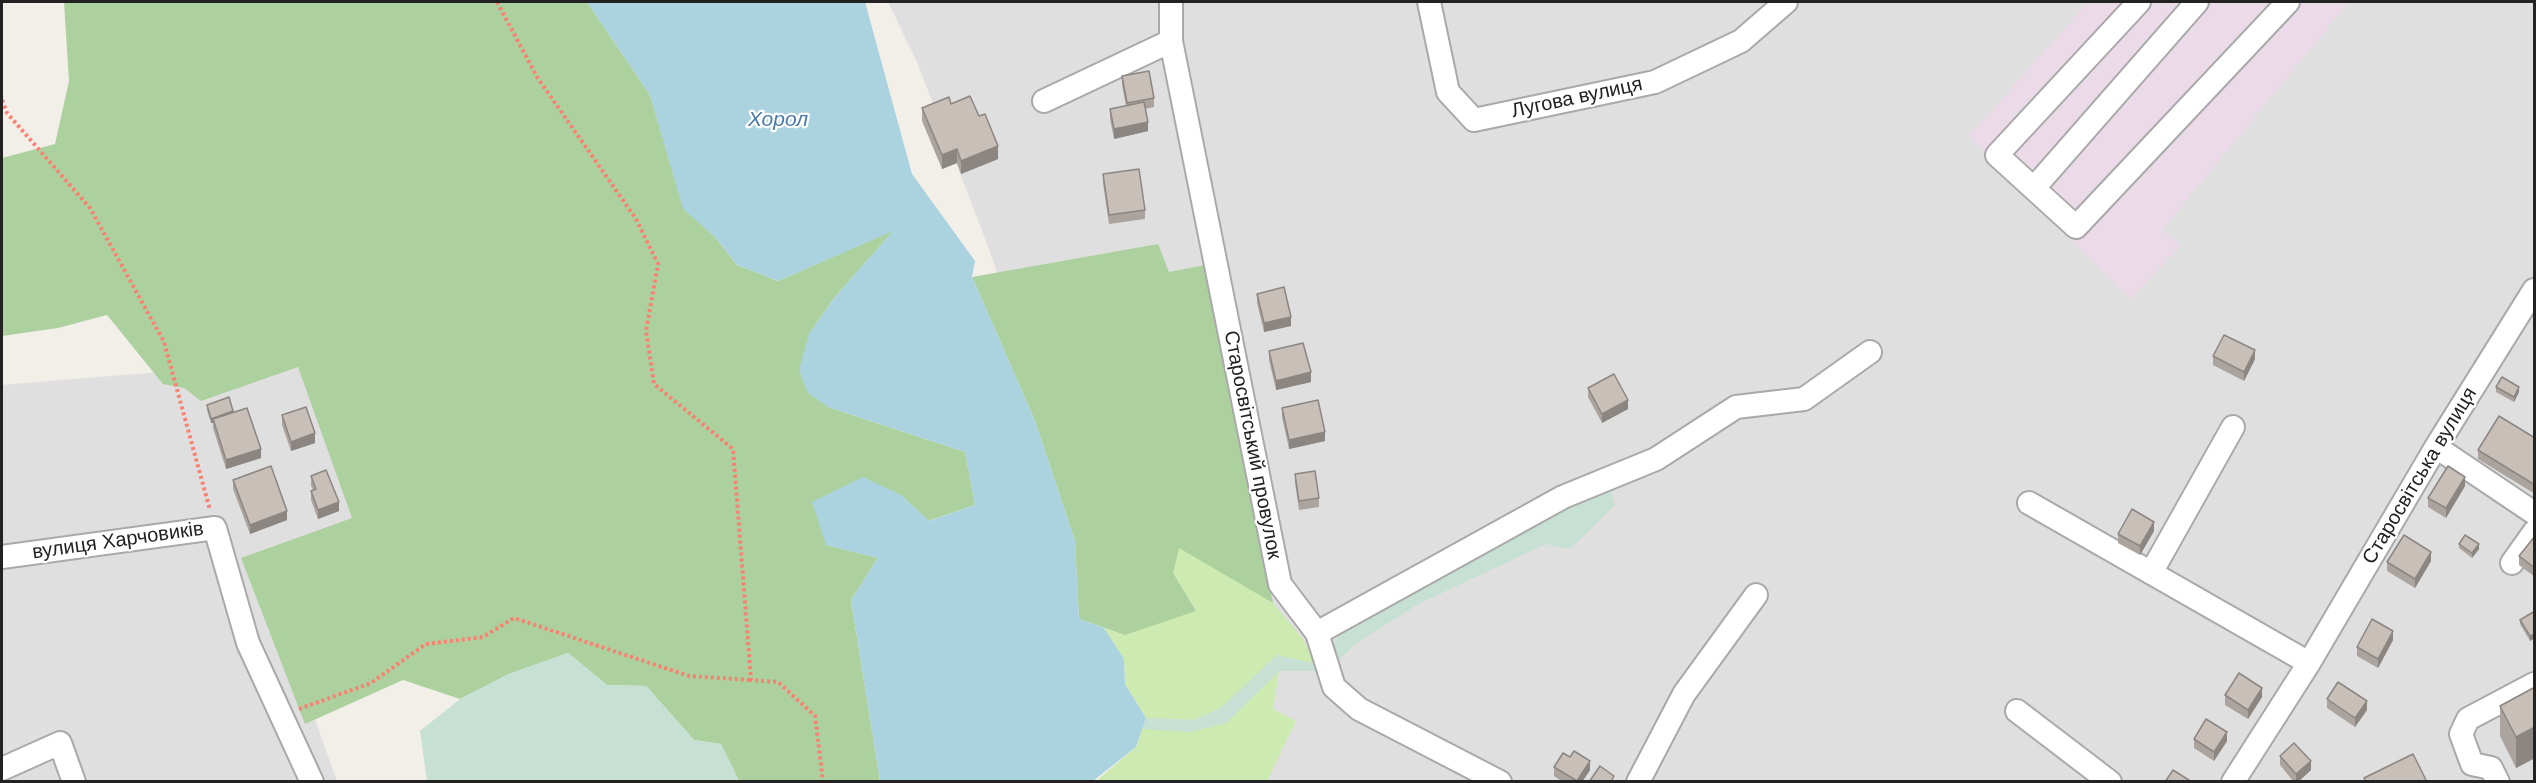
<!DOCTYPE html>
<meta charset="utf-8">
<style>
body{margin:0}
#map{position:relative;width:2536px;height:783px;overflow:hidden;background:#f2efe9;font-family:Helvetica,sans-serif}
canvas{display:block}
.frame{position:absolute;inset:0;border:3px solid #222;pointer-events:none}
</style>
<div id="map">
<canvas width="2536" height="783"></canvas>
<div class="frame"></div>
</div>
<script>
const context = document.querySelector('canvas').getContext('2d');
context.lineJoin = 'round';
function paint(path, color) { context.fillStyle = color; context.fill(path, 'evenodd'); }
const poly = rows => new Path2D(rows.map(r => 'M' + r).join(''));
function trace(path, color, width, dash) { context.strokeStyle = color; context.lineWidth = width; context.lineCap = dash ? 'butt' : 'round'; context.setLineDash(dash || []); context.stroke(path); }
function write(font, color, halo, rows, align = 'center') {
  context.font = font + ' Helvetica,sans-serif'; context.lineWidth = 4.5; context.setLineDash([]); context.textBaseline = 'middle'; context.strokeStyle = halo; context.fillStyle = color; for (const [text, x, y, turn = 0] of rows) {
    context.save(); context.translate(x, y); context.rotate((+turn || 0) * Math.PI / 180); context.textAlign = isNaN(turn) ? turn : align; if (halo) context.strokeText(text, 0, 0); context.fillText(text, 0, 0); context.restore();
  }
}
const residential = poly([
 [888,2,2534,2,2534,781,1154,781,1158,740,989,249,917,62],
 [294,345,370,536,269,591,337,781,2,782,2,385,172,371]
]);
const industrial = poly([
 [2088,2,2349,2,2162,230,2181,246,2130,299,1969,136]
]);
const grass = poly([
 [1179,547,1273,603,1303,639,1315,664,1277,655,1221,708,1194,720,1146,718,1125,684,1124,659,1104,628,1125,635,1196,610,1173,573],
 [1279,671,1273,709,1296,721,1267,781,1095,782,1136,747,1142,729,1226,723]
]);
const forest = poly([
 [64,2,587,2,650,95,684,209,715,237,737,265,778,281,894,230,835,297,809,334,828,407,965,452,975,505,928,521,901,495,826,545,878,558,851,600,880,781,739,781,721,744,694,740,646,686,607,685,568,653,509,674,460,699,403,680,305,724,241,558,352,518,298,367,201,401,184,388,163,384,107,315,58,328,2,336,2,158,55,144,69,81],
 [1158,244,1169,272,1205,265,1273,603,1179,548,1173,573,1196,611,1125,635,1079,619,1075,541,1035,421,972,277]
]);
const wetland = poly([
 [1610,489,1615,505,1570,549,1546,544,1418,604,1354,645,1328,671,1279,671,1226,723,1190,732,1142,729,1146,718,1194,720,1221,708,1277,655,1315,664,1324,661,1341,632,1569,507],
 [568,653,607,685,646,686,694,740,721,744,739,781,427,781,420,731,460,699,509,674]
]);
const water = poly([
 [587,2,865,2,912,174,975,261,972,277,1035,421,1075,541,1079,619,1104,628,1124,659,1125,684,1146,718,1136,747,1093,781,880,781,851,600,878,558,826,545,812,502,863,477,901,495,929,521,975,505,965,452,828,407,808,393,799,370,809,334,835,297,893,231,778,281,737,265,715,237,683,209,650,95]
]);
const path = poly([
 [497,2,537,77,636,219,658,264,646,331,654,384,733,449,751,680,778,682,815,716,823,782],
 [2,100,7,113,90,208,164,342,210,510],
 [299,709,371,683,426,644,483,637,514,618,689,676,751,680]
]);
const minor = poly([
 [1171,2,1171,41,1280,584,1317,633,1334,687,1359,709,1500,782],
 [1429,2,1448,92,1474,120,1655,82,1741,41,1786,2],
 [2139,2,1997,155,2076,227,2288,2],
 [1044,101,1171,41],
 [2034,188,2197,2],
 [2436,447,2534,513],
 [2029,503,2309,663],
 [2,557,215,528,248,643,312,782],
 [2512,563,2534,532],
 [2151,573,2233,427],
 [1317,633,1563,497,1656,459,1736,407,1804,399,1870,352],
 [2017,711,2110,782],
 [2,769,60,743,74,782],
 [1638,782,1684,694,1756,595],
 [2233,782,2309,663,2436,447,2534,290],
 [2498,782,2491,768,2472,764,2461,734,2468,719,2534,684]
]);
const wall = poly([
 [1122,76,1154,98,1154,107,1145,109,1148,131,1114,139,1110,119,1110,109,1126,106,1122,85],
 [951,104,979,116,998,159,961,174,957,163,942,169,922,121,922,108],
 [1103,174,1145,210,1145,219,1109,224,1103,183],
 [1257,294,1291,326,1264,332,1257,303],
 [1269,351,1311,382,1276,390,1269,360],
 [2213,356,2255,359,2244,381,2213,365],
 [2496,387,2519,392,2514,402,2496,392],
 [1588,388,1628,409,1602,423,1588,397],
 [207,405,233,412,261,458,226,469,213,428,213,423,211,423,207,410],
 [1282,408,1325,441,1289,449,1282,417],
 [282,415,315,443,291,451,282,425],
 [2535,438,2535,494,2478,459,2478,450],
 [1295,474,1319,498,1319,507,1299,510,1295,483],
 [311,476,339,511,318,519,311,500,311,491,313,490,311,486],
 [233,480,287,520,250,534,233,489],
 [2465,486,2446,518,2428,507,2428,498],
 [2154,531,2140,555,2118,543,2118,534],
 [2535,536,2535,577,2519,565,2519,556],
 [2459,544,2479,549,2472,558,2459,548],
 [2431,561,2415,588,2387,571,2387,562],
 [2535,611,2535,638,2530,641,2520,624,2520,620],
 [2393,640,2378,668,2357,656,2357,647],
 [2535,687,2535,758,2516,768,2500,736,2500,706],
 [2225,695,2262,697,2248,719,2225,705],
 [2327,699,2367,710,2355,727,2327,708],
 [2194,739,2227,741,2214,761,2194,748],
 [2280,756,2311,770,2298,782,2294,782,2280,765],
 [1554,767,1590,770,1582,782,1563,782,1554,776]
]);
const shadedWall = poly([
 [1148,122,1148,131,1114,139,1114,129],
 [998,146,998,159,961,174,961,161],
 [957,149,957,163,942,169,942,155],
 [1291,317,1291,326,1264,332,1264,323],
 [2255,350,2255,359,2244,381,2244,372],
 [1311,372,1311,382,1276,390,1276,381],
 [2519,387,2519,392,2514,402,2514,397],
 [1628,400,1628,409,1602,423,1602,414],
 [233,411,233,415,213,419,213,423,211,423,211,419],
 [1325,432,1325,441,1289,449,1289,440],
 [315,433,315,443,291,451,291,442],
 [261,449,261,458,226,469,226,460],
 [2465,477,2465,486,2446,518,2446,508],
 [339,502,339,511,318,519,318,510],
 [287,511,287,520,250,534,250,525],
 [2154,522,2154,531,2140,555,2140,546],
 [2479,544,2479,549,2472,558,2472,553],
 [2431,552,2431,561,2415,588,2415,579],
 [2393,631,2393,640,2378,668,2378,659],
 [2535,634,2535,638,2530,641,2530,636],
 [2262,688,2262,697,2248,719,2248,710],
 [2367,701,2367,710,2355,727,2355,718],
 [2535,727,2535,758,2516,768,2516,737],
 [2227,732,2227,741,2214,761,2214,752],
 [1590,761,1590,770,1582,782,1577,782],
 [2311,761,2311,770,2298,782,2296,782,2296,774]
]);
const building = poly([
 [1149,71,1154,98,1127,103,1122,76,1149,71],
 [970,96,979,116,985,114,998,146,961,161,957,149,942,155,922,108,949,97,951,104,970,96],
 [1144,102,1148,122,1114,129,1110,109,1144,102],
 [1139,169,1145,210,1109,215,1103,174,1139,169],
 [1284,287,1291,317,1264,323,1257,294,1284,287],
 [2224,335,2255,350,2244,372,2213,356,2224,335],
 [1303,343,1311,372,1276,381,1269,351,1303,343],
 [1614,374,1628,400,1602,414,1588,388,1614,374],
 [2502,377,2519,387,2514,397,2496,387,2502,377],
 [229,397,233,411,211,419,207,405,229,397],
 [1318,400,1325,432,1289,440,1282,408,1318,400],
 [306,407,315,433,291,442,282,415,306,407],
 [247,408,261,449,226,460,213,419,247,408],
 [2499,416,2535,438,2535,485,2478,450,2499,416],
 [271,466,287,511,250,525,233,480,271,466],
 [2448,466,2465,477,2446,508,2428,498,2448,466],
 [326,470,339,502,318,510,311,491,316,489,311,476,326,470],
 [1315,471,1319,498,1299,501,1295,474,1315,471],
 [2132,509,2154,522,2140,546,2118,534,2132,509],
 [2404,535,2431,552,2415,579,2387,562,2404,535],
 [2465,535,2479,544,2472,553,2459,544,2465,535],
 [2535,536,2535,568,2519,556,2535,536],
 [2535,611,2535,634,2530,636,2520,620,2535,611],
 [2372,619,2393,631,2378,659,2357,647,2372,619],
 [2239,673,2262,688,2248,710,2225,695,2239,673],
 [2338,682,2367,701,2355,718,2327,699,2338,682],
 [2535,687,2535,727,2516,737,2500,706,2535,687],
 [2206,719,2227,732,2214,752,2194,739,2206,719],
 [2294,743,2311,761,2296,774,2280,756,2294,743],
 [1574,751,1590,761,1577,781,1554,767,1563,753,1570,757,1574,751],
 [2413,754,2426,780,2423,782,2366,782,2364,778,2413,754],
 [1600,766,1614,776,1611,782,1589,782,1600,766],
 [2173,770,2192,782,2165,782,2173,770]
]);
const streetNames = [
 ["Лугова вулиця",1577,98,-12],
 ["Старосвітський провулок",1252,445,79],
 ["Старосвітська вулиця",2420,476,-59],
 ["вулиця Харчовиків",118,541,-8]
];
const waterNames = [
 ["Хорол",778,120]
];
paint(residential, '#e0dfdf');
paint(industrial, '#ebdbe8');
paint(grass, '#cdebb0');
paint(forest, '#add19e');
paint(wetland, '#c6e0d4');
paint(water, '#aad3df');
trace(minor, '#a9a9a9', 26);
trace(path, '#fa8072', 4, [3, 3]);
trace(minor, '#fff', 22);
paint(wall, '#aba49e');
paint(shadedWall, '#8b8681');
paint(building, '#c7bfb8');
trace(building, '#8b8681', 1.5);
write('20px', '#222', '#fff', streetNames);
write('italic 21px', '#4a7aab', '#fff', waterNames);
</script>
